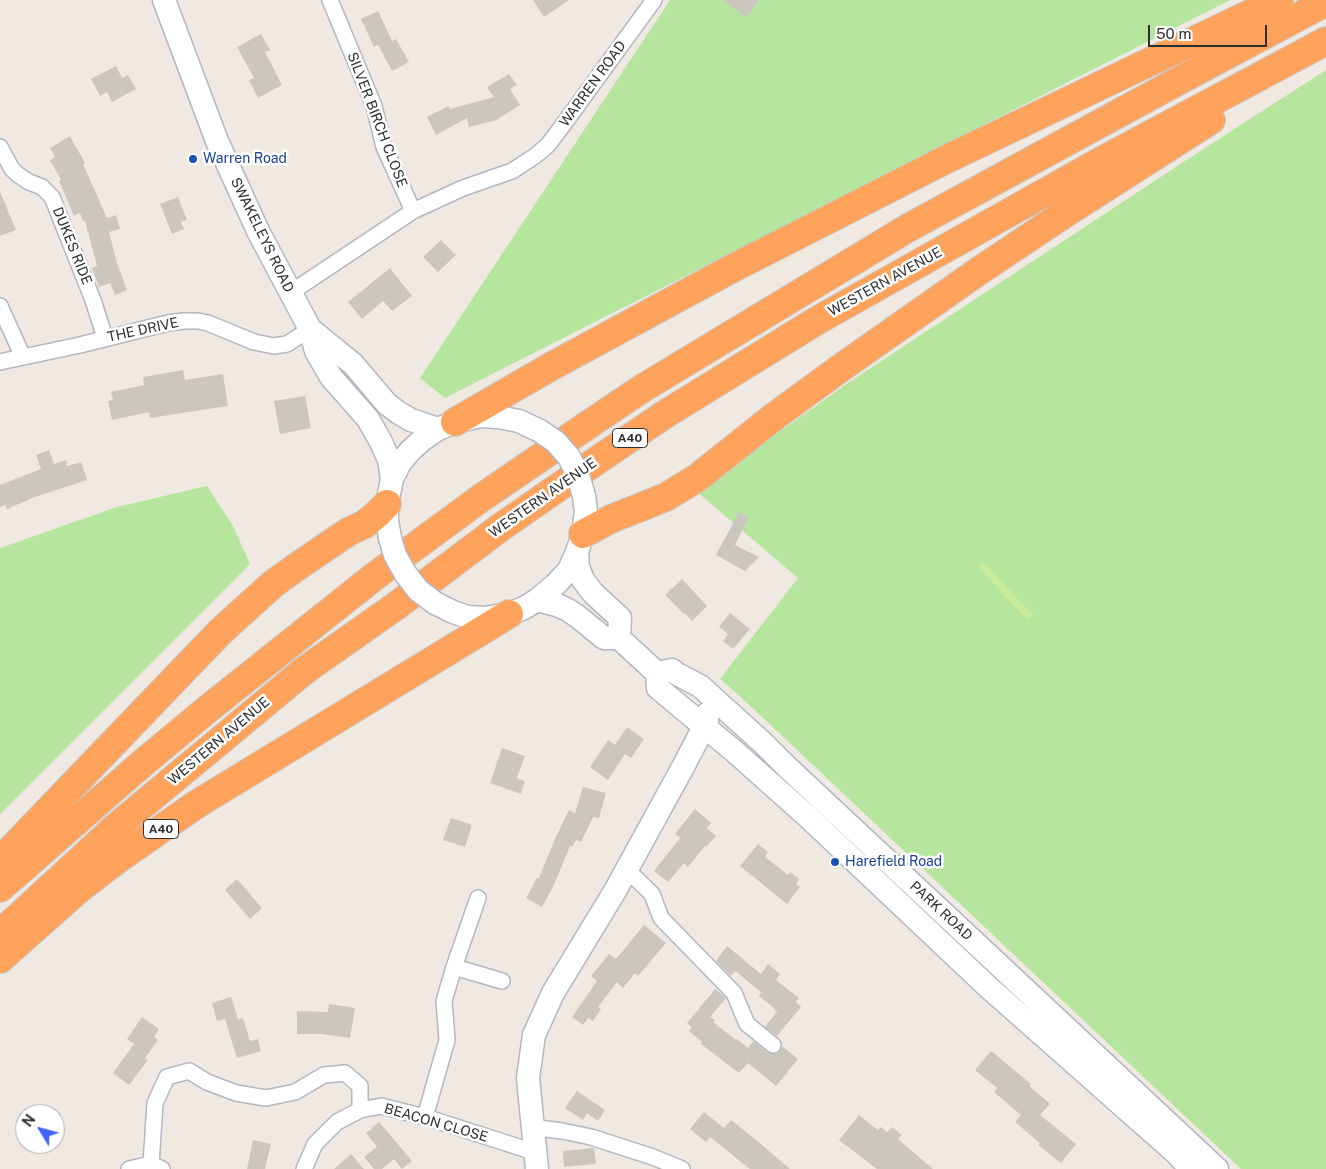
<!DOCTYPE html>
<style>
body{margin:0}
#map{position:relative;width:1326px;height:1169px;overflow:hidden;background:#efe9e1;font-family:"Public Sans",sans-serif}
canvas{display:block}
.north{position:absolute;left:15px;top:1104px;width:50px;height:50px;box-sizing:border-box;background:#fff;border:1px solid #ababab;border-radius:50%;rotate:307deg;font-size:14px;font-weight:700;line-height:20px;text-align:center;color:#2e2e2e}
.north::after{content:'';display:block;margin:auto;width:18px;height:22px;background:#4264fb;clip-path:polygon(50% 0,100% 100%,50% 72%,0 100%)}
.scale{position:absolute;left:1148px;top:25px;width:119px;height:22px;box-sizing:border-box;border:2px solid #2e2e2e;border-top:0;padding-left:6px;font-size:15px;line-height:18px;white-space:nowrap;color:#2e2e2e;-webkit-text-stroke:4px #fff;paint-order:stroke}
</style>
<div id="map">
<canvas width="1326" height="1169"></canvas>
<div class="north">N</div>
<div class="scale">50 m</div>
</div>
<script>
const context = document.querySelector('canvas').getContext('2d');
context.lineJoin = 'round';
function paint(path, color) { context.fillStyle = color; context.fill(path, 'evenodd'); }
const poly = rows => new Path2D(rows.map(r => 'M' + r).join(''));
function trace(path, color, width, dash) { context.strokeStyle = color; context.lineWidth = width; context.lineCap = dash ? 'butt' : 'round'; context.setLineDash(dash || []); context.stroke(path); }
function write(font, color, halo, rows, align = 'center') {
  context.font = font + ' "Public Sans",sans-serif'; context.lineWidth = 5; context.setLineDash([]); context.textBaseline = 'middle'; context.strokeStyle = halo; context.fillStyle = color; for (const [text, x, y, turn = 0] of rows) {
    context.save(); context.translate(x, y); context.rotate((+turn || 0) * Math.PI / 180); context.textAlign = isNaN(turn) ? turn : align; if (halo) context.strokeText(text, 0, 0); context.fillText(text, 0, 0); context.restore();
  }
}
const green = poly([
 [670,0,1230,0,445,398,420,378],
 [1326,70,1326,1169,1241,1169,742,698,720,679,798,578,696,491,848,383,1191,157],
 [207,486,233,526,250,564,0,814,0,548,117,507]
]);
const pitch = poly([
 [983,562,1033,615,1027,620,978,567]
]);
const building = poly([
 [533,0,569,0,544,17],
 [722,0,759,0,746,17],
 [378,11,392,41,396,39,409,62,392,71,378,45,374,47,361,19],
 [261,34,270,50,265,52,282,85,258,98,249,80,254,78,237,47],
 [116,66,122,78,128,75,136,89,112,102,107,92,100,96,91,79],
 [509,74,517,85,510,89,520,105,496,120,469,127,467,118,436,135,427,117,449,106,450,109,494,97,487,87],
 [70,136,85,163,83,164,107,218,116,215,120,229,109,232,118,266,127,290,115,295,110,283,99,287,92,268,97,266,85,221,83,221,80,213,74,216,59,181,61,180,50,160,55,157,50,148],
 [0,192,16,230,0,236],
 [178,197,187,220,181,222,184,229,172,234,160,204],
 [441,240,456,255,438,272,423,257],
 [390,268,412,296,392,311,383,301,362,319,348,302],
 [183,370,185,380,223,374,228,406,150,418,149,412,112,420,108,401,113,400,111,392,144,385,143,377],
 [305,396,311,428,280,434,274,401],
 [49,450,54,464,66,460,67,466,81,462,87,480,35,497,7,509,5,505,0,507,0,485,41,469,36,455],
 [739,512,749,517,735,545,759,557,745,571,716,555],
 [682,579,707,606,692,621,685,613,684,614,665,595],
 [730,613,750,629,733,649,723,641,728,634,719,627],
 [627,727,644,739,631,758,625,754,608,780,590,767,608,740,615,745],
 [502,748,525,756,517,778,525,781,521,794,490,783],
 [583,787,606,793,599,818,593,817,581,842,576,840,572,847,570,846,553,887,542,907,526,898,537,878,539,878,554,841,569,810,575,813],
 [695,809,711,823,707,828,716,836,706,847,705,846,688,867,684,863,668,882,654,871,680,838,675,834],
 [451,818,472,825,465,847,443,840],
 [758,844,768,852,765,857,788,875,790,872,799,879,796,884,800,887,787,904,740,866],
 [237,879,262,908,250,919,225,890],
 [644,925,666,943,638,976,635,973,623,988,617,982,598,1007,601,1009,593,1021,588,1018,583,1025,572,1017,597,981,591,976,609,954,616,959],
 [727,946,761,974,768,964,780,974,776,980,799,998,796,1002,801,1007,777,1036,765,1027,777,1012,774,1009,774,1008,759,996,761,992,735,971,731,976,716,961],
 [715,989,726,998,710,1017,715,1020,713,1022,736,1040,737,1039,748,1048,753,1041,767,1052,772,1054,776,1054,780,1051,782,1046,798,1059,776,1086,748,1063,739,1073,701,1044,702,1042,689,1031,692,1027,687,1023],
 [231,997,238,1019,243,1018,250,1041,258,1039,261,1051,237,1058,225,1019,217,1021,212,1003],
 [329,1004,355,1008,350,1038,322,1034,297,1034,297,1011,328,1012],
 [142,1017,159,1029,154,1037,158,1040,145,1058,148,1060,129,1085,113,1073,134,1044,127,1039],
 [991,1051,1031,1084,1029,1086,1050,1104,1040,1115,1076,1144,1061,1163,1038,1145,1040,1143,1015,1122,1021,1115,994,1092,997,1088,975,1070],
 [577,1091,605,1110,598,1121,587,1113,583,1120,565,1108],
 [704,1112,724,1128,731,1120,756,1140,790,1169,750,1169,710,1137,706,1142,690,1129],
 [859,1115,878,1130,881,1127,887,1132,892,1127,902,1135,898,1139,933,1169,877,1169,839,1140],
 [379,1122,412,1161,402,1169,394,1159,382,1169,374,1169,364,1157,377,1147,366,1133],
 [253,1140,271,1144,265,1169,247,1169],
 [594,1148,596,1164,564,1167,563,1151],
 [351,1154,364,1169,334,1169]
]);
const street = poly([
 [330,0,374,106,384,147,413,211],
 [0,147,12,169,17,174,29,182,42,187,52,197,93,300,105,338],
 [290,293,413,211,463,188,512,171,535,156,548,145,566,121,654,0],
 [0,306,23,357],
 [0,362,80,345,168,323,184,321,198,321,208,323,254,342,274,346,287,344,310,329],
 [626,869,652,894,661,918,734,993,747,1024,773,1045],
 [454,967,502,981],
 [425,1117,447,1040,444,1001,454,967,478,898],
 [532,1127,562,1131,591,1137,653,1157,682,1169],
 [151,1164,155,1103,167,1077,189,1071,207,1082,236,1093,266,1098,295,1092,324,1075,345,1073,360,1086,360,1110],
 [129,1169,151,1164,162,1169],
 [304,1169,315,1144,337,1122,360,1110,381,1106,425,1117,534,1152]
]);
const secondary = poly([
 [164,0,217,141,258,231,310,329,316,351,331,377,368,419,381,442,389,460,392,479],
 [310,329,353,364,387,404,399,413,411,420,438,429],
 [390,538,387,520,387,504,392,479,400,463,410,451,422,440,438,429,455,422,480,416,498,417,519,421,540,431],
 [577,552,578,567,583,580,593,593,620,618,619,638],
 [537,600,557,605,568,610,577,616,604,638,619,638,657,673,658,688,734,751,807,816,987,986,1176,1153,1191,1169],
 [435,603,453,612,468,617,484,618,509,614,524,608,537,600,555,585,569,570,577,552,583,534,586,511,584,496],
 [657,673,672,670,677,674,700,686,763,743,787,767,1217,1169],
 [537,1169,528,1078,534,1035,553,993,615,891,683,767,707,721,707,714]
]);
const highway = poly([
 [455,422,552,366,733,268,947,159,1279,0],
 [583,534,611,519,666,497,697,478,775,416,842,367,976,273,1064,214,1211,120],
 [0,861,221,631,273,584,298,566,348,532,365,524,376,515,387,504],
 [0,888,144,762,209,708,375,576,481,498,582,429,643,388,908,228,1180,80,1326,2],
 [0,934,116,827,305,670,396,606,501,527,602,457,667,413,818,320,1101,161,1326,41],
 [0,959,80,888,118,859,197,804,509,614]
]);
const secondaryBridge = poly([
 [540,431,556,442,569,457,578,475,584,496],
 [390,538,395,555,405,573,418,590,435,603]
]);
const markers = [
 [193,159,5,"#1a4fb4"],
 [835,862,5,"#1a4fb4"]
];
const shields = [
 [630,438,35],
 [161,829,35]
];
const shieldNames = [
 ["A40",630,438],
 ["A40",161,829]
];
const streetNames = [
 ["WARREN ROAD",593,84,-54],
 ["SILVER BIRCH CLOSE",377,120,69],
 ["SWAKELEYS ROAD",262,235,64],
 ["DUKES RIDE",72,246,68],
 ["WESTERN AVENUE",885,282,-29],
 ["THE DRIVE",143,330,-12],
 ["WESTERN AVENUE",543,498,-35],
 ["WESTERN AVENUE",219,741,-40],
 ["PARK ROAD",941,911,43],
 ["BEACON CLOSE",436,1123,16]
];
const transitNames = [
 ["Warren Road",203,159],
 ["Harefield Road",845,862]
];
paint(green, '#b6e59e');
paint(pitch, '#c9ec9a');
paint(building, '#cbc7bf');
trace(street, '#b4b7c1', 18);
trace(secondary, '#b4b7c1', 25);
trace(highway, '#c9c9c9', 30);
trace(street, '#fff', 15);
trace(secondary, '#fff', 22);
trace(highway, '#ffa35c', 28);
trace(secondaryBridge, '#b4b7c1', 25, []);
trace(secondaryBridge, '#fff', 22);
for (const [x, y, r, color] of markers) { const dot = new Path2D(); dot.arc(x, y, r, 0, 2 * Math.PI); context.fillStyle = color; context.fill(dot); trace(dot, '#fff', 2); }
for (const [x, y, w] of shields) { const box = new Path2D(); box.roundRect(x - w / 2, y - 9.5, w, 19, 4); context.fillStyle = '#fff'; context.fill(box); trace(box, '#2e2e2e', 1); }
write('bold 12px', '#2e2e2e', null, shieldNames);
write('14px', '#2e2e2e', '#fff', streetNames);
write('14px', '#164399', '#fff', transitNames, 'left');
</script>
